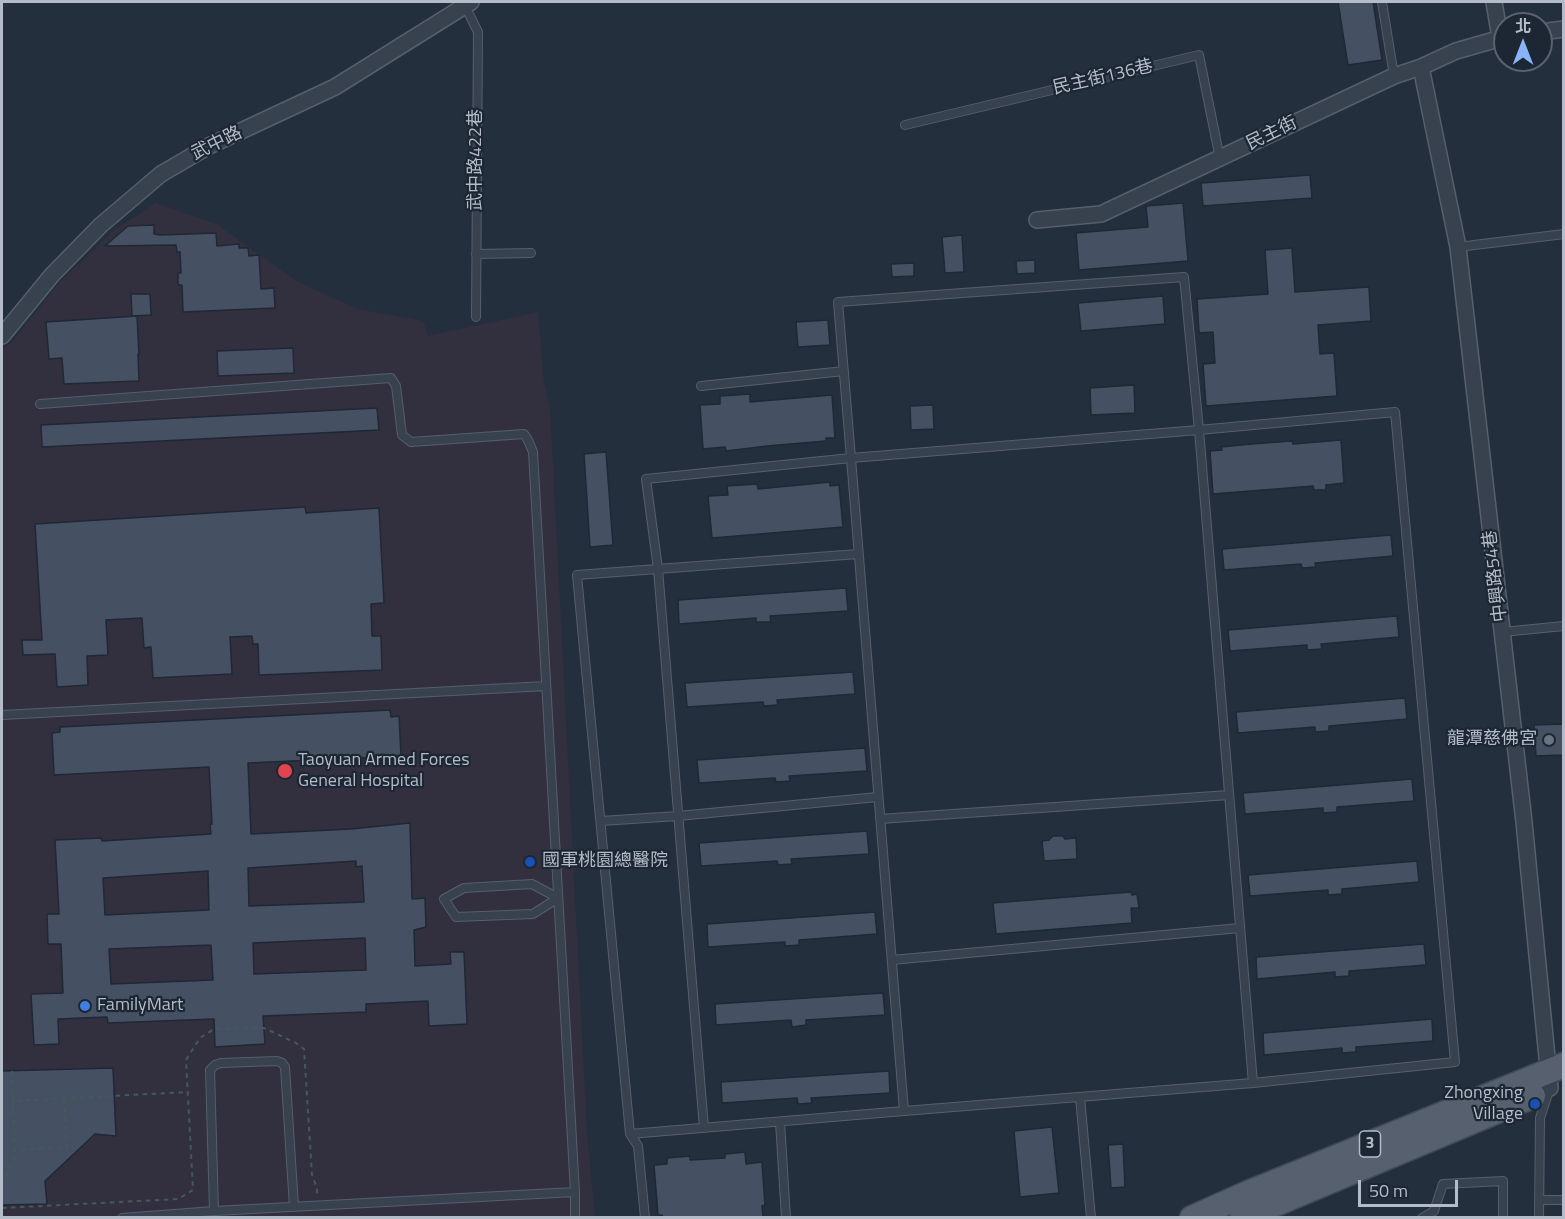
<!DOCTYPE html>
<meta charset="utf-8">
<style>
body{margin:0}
#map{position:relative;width:1565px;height:1219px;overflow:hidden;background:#242f3e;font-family:"Titillium Web","Noto Sans TC",sans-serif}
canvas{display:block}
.frame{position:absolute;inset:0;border:3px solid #b4bcc9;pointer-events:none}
.north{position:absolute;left:1493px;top:12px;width:60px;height:60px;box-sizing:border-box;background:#1d2633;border:2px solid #59626f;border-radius:50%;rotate:0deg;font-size:16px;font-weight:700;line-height:24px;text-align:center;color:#b4bcc9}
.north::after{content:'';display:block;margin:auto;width:21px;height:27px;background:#8ab4f8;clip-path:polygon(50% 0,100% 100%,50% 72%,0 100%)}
.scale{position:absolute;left:1358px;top:1180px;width:100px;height:27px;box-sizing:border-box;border:3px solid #b4bcc9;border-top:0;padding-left:8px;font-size:18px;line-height:21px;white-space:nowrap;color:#b4bcc9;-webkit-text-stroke:4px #1d2633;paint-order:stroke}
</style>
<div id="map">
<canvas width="1565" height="1219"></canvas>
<div class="frame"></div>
<div class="north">北</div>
<div class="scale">50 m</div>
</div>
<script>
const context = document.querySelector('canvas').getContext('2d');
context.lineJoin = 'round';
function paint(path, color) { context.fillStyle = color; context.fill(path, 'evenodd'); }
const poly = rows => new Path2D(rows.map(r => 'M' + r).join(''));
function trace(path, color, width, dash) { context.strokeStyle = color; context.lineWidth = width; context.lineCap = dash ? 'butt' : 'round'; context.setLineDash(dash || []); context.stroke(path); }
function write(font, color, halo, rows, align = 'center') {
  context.font = font + ' "Titillium Web","Noto Sans TC",sans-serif'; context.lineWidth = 4.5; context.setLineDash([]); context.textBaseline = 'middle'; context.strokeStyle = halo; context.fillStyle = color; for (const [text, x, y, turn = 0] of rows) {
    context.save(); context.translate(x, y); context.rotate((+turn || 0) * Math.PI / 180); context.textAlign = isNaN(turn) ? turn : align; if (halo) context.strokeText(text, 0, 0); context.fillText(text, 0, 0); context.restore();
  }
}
const medical = poly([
 [156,203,216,224,298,282,357,309,423,321,428,336,538,312,544,384,550,408,587,1134,595,1217,2,1218,2,350,12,342,59,283,113,231]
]);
const building = poly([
 [1338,2,1373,2,1382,60,1348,65,1338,2],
 [1310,175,1312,198,1203,206,1201,183,1310,175],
 [1183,203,1188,261,1079,270,1076,233,1148,227,1146,206,1183,203],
 [154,225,154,234,161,235,216,233,217,246,239,244,239,248,248,248,249,256,259,255,261,289,274,288,275,308,183,312,182,285,178,285,178,273,181,273,180,252,177,252,176,245,105,246,128,226,154,225],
 [962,235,964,272,945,273,942,237,962,235],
 [1292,248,1295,292,1369,287,1371,321,1318,325,1320,354,1334,353,1337,396,1206,406,1203,364,1215,363,1213,332,1199,333,1197,299,1268,294,1265,250,1292,248],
 [1035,260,1035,273,1017,274,1016,261,1035,260],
 [914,263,914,276,892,277,891,264,914,263],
 [131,294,150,294,151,315,132,316,131,294],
 [1163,296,1165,324,1081,331,1078,303,1163,296],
 [137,316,139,354,138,354,139,381,64,384,62,358,49,359,46,322,137,316],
 [828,320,830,345,798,347,796,322,828,320],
 [293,348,294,373,218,376,217,351,293,348],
 [1134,385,1135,413,1091,415,1090,388,1134,385],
 [750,394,750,402,832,395,835,438,826,438,826,441,767,446,726,451,725,447,703,449,700,405,720,404,720,396,750,394],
 [933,405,934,429,911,430,910,406,933,405],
 [377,408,379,430,42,447,41,425,377,408],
 [1341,440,1344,483,1326,485,1326,490,1314,490,1313,486,1213,494,1210,451,1222,450,1221,447,1251,444,1292,441,1293,444,1341,440],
 [606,452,613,545,590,547,584,454,606,452],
 [830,482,830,486,839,485,843,527,712,538,708,496,728,495,727,486,757,484,758,489,830,482],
 [305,507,306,513,379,508,384,603,371,604,372,636,381,636,382,670,259,675,258,644,253,644,252,636,230,637,232,674,153,678,151,647,144,648,142,618,106,620,108,655,87,656,88,685,57,687,55,654,23,655,22,640,42,640,35,524,305,507],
 [1391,535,1393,556,1315,563,1316,567,1302,568,1301,564,1224,570,1222,549,1391,535],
 [846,588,848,611,770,616,771,622,756,622,756,618,679,624,678,600,846,588],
 [1397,616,1399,637,1321,644,1322,649,1307,650,1307,645,1230,651,1228,630,1397,616],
 [853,672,855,694,777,700,778,705,764,706,763,702,687,707,685,683,853,672],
 [1405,698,1407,719,1329,726,1329,731,1315,732,1315,727,1238,733,1236,712,1405,698],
 [390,710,391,717,399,716,401,756,248,763,251,834,351,829,410,823,412,899,425,898,426,927,414,930,415,966,451,964,450,952,464,952,467,1024,429,1026,428,1001,366,1004,366,1012,263,1016,265,1044,215,1047,214,1019,108,1023,107,1017,58,1019,59,1044,34,1045,31,994,63,993,61,944,48,944,47,914,59,914,55,840,101,838,102,841,211,834,210,824,212,824,209,767,54,775,52,733,60,732,60,727,390,710],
 [356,861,356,867,362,866,364,902,249,906,248,868,356,861],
 [208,871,209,910,105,915,103,878,208,871],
 [365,938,366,970,254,974,253,943,365,938],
 [211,945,213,980,111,984,109,949,211,945],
 [1563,724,1563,755,1536,756,1534,725,1563,724],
 [865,748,867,771,789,776,790,781,776,782,775,778,699,783,697,760,865,748],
 [1412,779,1414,801,1337,807,1337,812,1323,813,1323,808,1245,814,1243,793,1412,779],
 [867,831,869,854,791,859,792,864,778,865,777,861,701,866,699,843,867,831],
 [1053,836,1063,836,1065,839,1076,838,1077,859,1044,861,1042,841,1049,840,1053,836],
 [1417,861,1419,882,1342,889,1342,894,1328,895,1328,890,1250,896,1248,875,1417,861],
 [1131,892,1132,895,1137,894,1139,908,1131,908,1132,923,996,934,993,903,1131,892],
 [875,912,877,934,799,940,799,945,785,946,785,942,708,947,707,924,875,912],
 [1424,944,1426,965,1349,971,1349,976,1335,977,1335,972,1257,979,1256,957,1424,944],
 [883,993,885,1015,806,1020,806,1025,792,1027,791,1020,716,1025,715,1004,883,993],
 [1432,1019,1433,1041,1356,1047,1356,1052,1342,1053,1342,1048,1264,1055,1263,1033,1432,1019],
 [113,1068,116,1136,95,1134,45,1181,47,1204,2,1205,2,1071,113,1068],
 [889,1071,890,1093,811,1098,812,1103,798,1104,797,1098,722,1103,721,1082,889,1071],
 [1052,1127,1059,1193,1020,1197,1014,1131,1052,1127],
 [1123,1144,1125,1187,1111,1188,1108,1145,1123,1144],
 [745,1152,746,1164,762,1162,765,1205,762,1206,763,1218,663,1218,662,1215,658,1215,654,1165,667,1164,667,1158,690,1156,690,1160,725,1158,725,1154,745,1152]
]);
const path = poly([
 [12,1071,13,1101],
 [64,1099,67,1147,15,1150,13,1101,188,1092],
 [2,1185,15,1157,15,1150],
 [2,1208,178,1199,193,1190,186,1060,200,1038,214,1029,264,1028,296,1043,304,1049,312,1175,317,1188,317,1197]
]);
const lane = poly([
 [1382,2,1394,76],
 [465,6,478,32,476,317],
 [905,125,1199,55,1220,159],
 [1458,247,1564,234],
 [476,254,531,253],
 [701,386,844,371],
 [40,404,391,378,396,386,402,435,411,442,524,434,528,440,533,452,575,1192,575,1218],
 [1199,430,1253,1083,904,1111,851,458,1199,430],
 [858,554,577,575,630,1134,904,1111],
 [1502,632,1564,626],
 [2,715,546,686],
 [880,819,1229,795],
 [601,821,678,816,878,797],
 [532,884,558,898,533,914,456,917,444,899,464,888,532,884],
 [892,960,1240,928],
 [1080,1097,1091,1218],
 [780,1122,786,1218],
 [704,1128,658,569,646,479,851,458,838,302,1184,277,1199,430,1395,412,1455,1062,1253,1083],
 [630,1134,638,1146,645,1218],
 [1539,1200,1564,1200],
 [214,1211,210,1070,215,1065,221,1063,277,1061,282,1063,285,1067,294,1207],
 [122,1218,214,1211,575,1192],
 [1422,1218,1434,1211,1443,1184,1503,1181,1503,1218],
 [1539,1218,1540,1118,1550,1088]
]);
const street = poly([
 [1494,2,1500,38],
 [1541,32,1564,29],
 [1421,67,1458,247,1524,822,1550,1088],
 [1037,220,1101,214,1394,76,1421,67,1456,51,1505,37],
 [2,336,52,275,101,225,161,174,209,146,335,87,471,2]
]);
const primary = poly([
 [1192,1218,1248,1193,1564,1065],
 [1242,1218,1533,1096]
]);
const markers = [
 [1549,740,6,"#6b7280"],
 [285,771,8,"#e0444e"],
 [530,862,6,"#1a4fb4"],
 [85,1006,6,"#3f7fe0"],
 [1535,1104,6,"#1a4fb4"]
];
const shields = [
 [1370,1144,21]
];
const shieldNames = [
 ["3",1370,1144]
];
const streetNames = [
 ["民主街136巷",1103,78,-13],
 ["民主街",1272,134,-26],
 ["武中路",217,144,-26],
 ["武中路422巷",477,160,-90],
 ["中興路54巷",1496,576,-97]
];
const poiNames = [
 ["龍潭慈佛宮",1537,740,"right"],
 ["Taoyuan Armed Forces",298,761],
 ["General Hospital",298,782],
 ["國軍桃園總醫院",542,862],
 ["FamilyMart",97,1006],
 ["Zhongxing",1523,1094,"right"],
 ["Village",1523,1115,"right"]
];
paint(medical, '#32303f');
paint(building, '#455162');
trace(building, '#1f2835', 1.5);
trace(lane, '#565f6c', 10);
trace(street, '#565f6c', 18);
trace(primary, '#414a57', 27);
trace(path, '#44595c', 2, [4.5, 4.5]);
trace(lane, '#38414e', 8);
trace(street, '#38414e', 15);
trace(primary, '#56606e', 24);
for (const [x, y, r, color] of markers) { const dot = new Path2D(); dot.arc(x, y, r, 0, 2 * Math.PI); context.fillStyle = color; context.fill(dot); trace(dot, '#1d2633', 2); }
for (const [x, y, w] of shields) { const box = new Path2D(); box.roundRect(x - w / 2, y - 13, w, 26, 4.5); context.fillStyle = '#1d2633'; context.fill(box); trace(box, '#b4bcc9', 1.5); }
write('bold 16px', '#b4bcc9', null, shieldNames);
write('18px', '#b4bcc9', '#1d2633', streetNames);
write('18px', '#b4bcc9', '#1d2633', poiNames, 'left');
</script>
